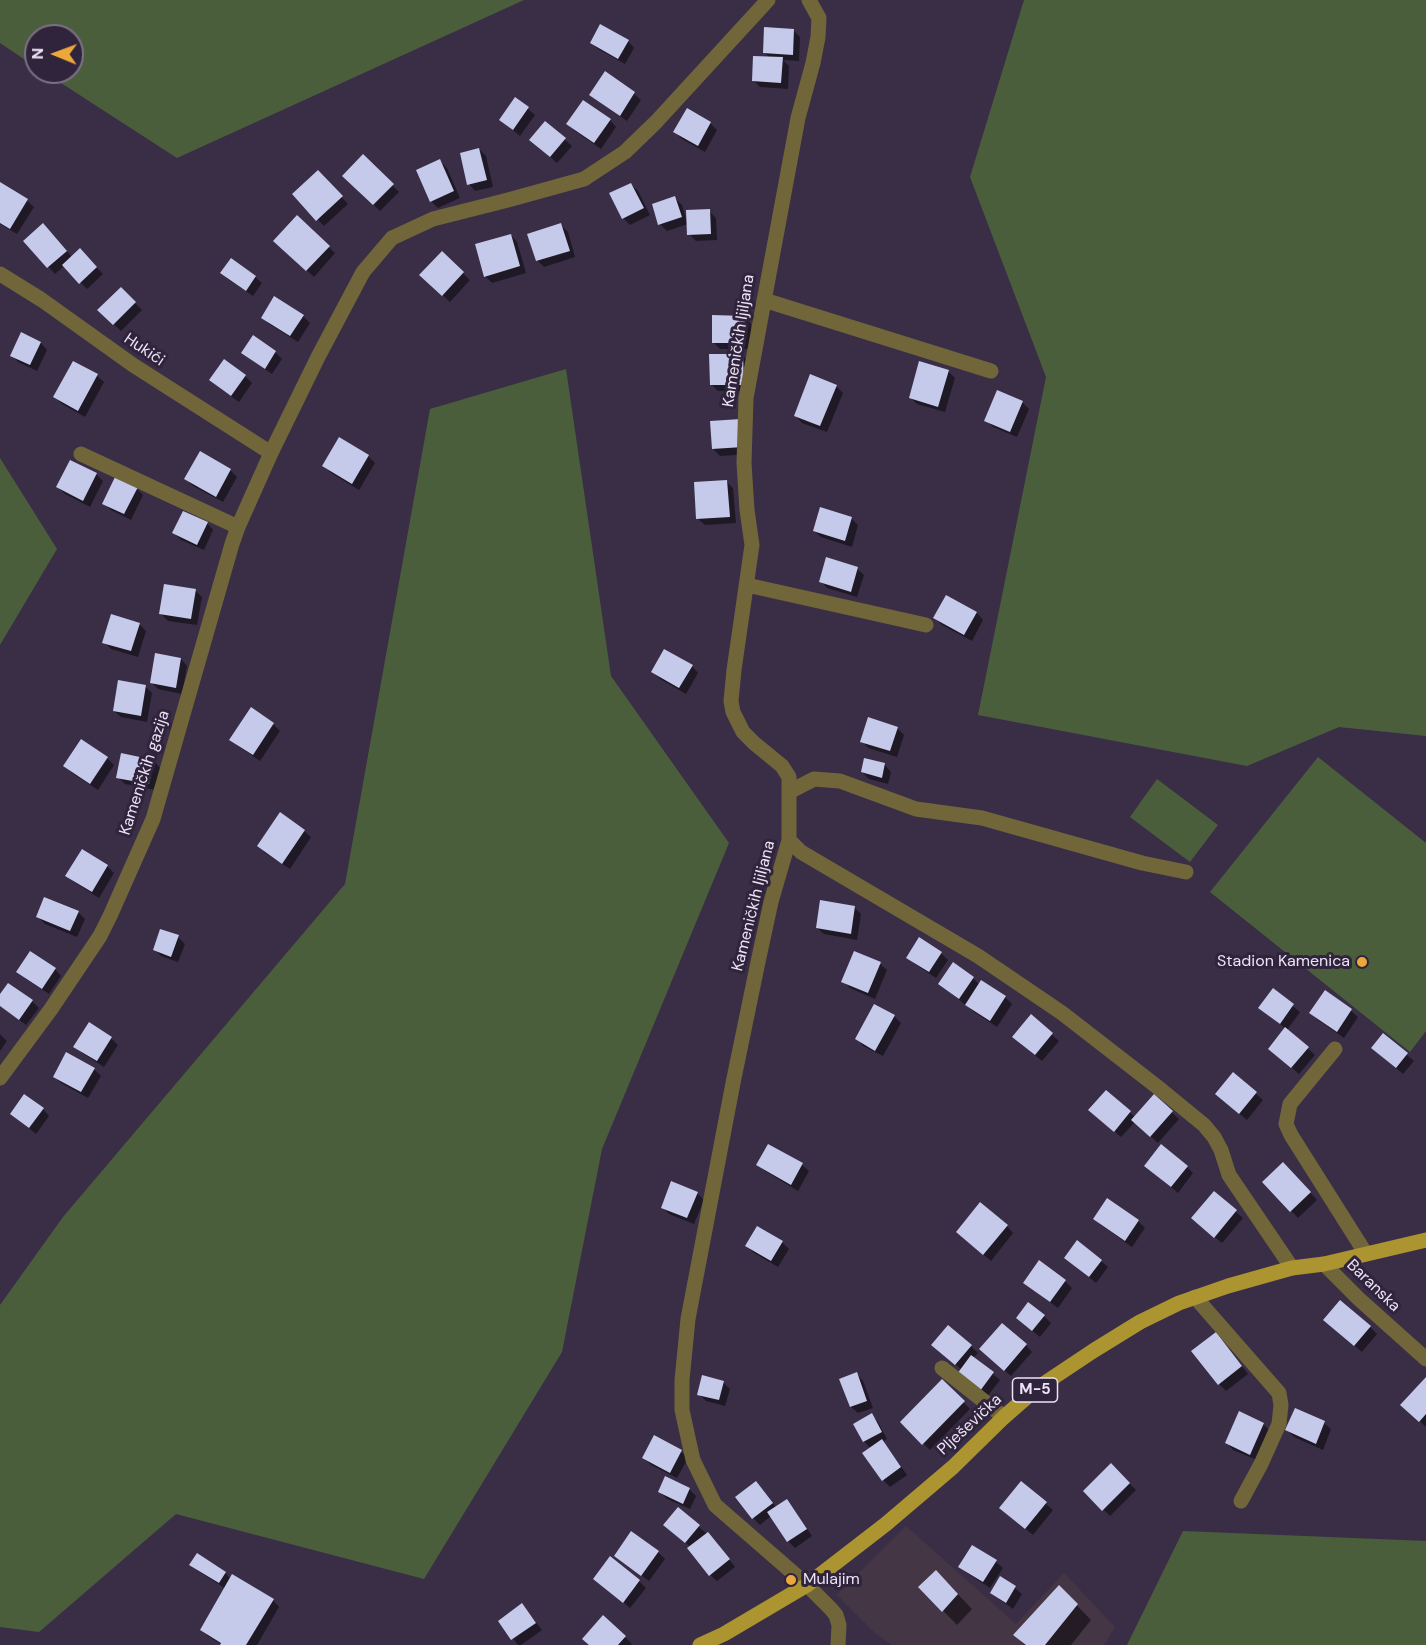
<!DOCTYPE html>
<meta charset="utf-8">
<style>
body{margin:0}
#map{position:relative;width:1426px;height:1645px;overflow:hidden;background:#3a2e47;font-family:"DM Sans",sans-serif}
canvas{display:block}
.north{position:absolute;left:24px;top:24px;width:60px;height:60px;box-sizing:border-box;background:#30243c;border:2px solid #7b7186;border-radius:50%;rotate:271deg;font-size:16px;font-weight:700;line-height:24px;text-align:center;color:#ece4f5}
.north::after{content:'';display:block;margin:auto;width:21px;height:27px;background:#eda83b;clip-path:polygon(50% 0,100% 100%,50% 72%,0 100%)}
</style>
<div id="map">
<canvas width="1426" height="1645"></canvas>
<div class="north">N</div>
</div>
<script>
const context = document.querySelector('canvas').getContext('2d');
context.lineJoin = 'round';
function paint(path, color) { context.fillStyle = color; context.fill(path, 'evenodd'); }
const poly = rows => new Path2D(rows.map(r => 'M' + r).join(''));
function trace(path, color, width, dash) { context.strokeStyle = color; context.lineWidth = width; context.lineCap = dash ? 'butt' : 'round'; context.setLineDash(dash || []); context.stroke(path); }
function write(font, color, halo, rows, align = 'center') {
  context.font = font + ' "DM Sans",sans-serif'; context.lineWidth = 6; context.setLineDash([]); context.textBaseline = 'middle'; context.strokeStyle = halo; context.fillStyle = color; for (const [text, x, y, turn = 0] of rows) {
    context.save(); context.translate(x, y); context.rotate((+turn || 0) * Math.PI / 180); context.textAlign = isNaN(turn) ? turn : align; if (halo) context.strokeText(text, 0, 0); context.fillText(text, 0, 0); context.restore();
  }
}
const commercial = poly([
 [906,1526,1016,1624,1064,1573,1115,1627,1104,1645,892,1645,874,1632,837,1595]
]);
const green = poly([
 [0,0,524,0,177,158,44,72,72,72,72,36,36,36,36,67,0,43],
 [1024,0,1426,0,1426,736,1339,727,1247,766,978,715,1046,377,970,177],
 [566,369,611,676,729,843,602,1149,562,1352,424,1579,176,1514,39,1632,0,1627,0,1305,63,1217,345,884,430,409],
 [0,458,57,549,0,645],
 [1318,757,1426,843,1426,1031,1410,1052,1210,892],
 [1157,779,1218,825,1190,862,1130,817],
 [1183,1531,1426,1541,1426,1645,1127,1645]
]);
const shadow = poly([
 [793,30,800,37,799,61,783,60,789,66,788,89,760,87,753,80,770,58,764,52],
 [628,41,634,48,625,64,598,49,591,42],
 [605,74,634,94,641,100,627,121,598,101,591,94],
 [516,99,535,115,520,136,501,120],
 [687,110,710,123,717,130,705,152,682,139,675,132],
 [610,120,616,127,601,149,575,131,568,124],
 [545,123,572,146,557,163,538,146],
 [479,149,486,156,493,187,475,191,469,184],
 [363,156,399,192,380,211,344,176],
 [440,161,447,168,460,198,438,208,431,201],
 [318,172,348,204,324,226,294,194],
 [631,184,638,191,650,215,630,225,623,218],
 [0,185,27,201,34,207,17,234,0,224],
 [675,198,682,205,687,222,709,211,716,218,717,240,696,241,689,234,688,224,667,231,660,224],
 [297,217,335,253,314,277,275,241],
 [561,225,568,232,575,257,544,267,537,260],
 [49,231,72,257,80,250,103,274,87,289,64,266,55,274,25,241],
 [511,235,517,242,526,273,492,283,485,276],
 [442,253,470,280,450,302,421,275],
 [222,273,255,277,262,283,253,296,229,280],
 [121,289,142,310,121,331,99,310],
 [303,316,310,323,298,342,269,324,262,317],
 [744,317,751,324,751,349,720,349,713,342],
 [22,334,41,343,47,350,37,371,18,362,12,355],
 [253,337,275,352,282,359,272,374,250,359,243,353],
 [743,356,750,363,750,391,718,391,711,384],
 [948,371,955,378,945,412,917,404,910,397],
 [97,376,104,382,85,417,62,404,55,397],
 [245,376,252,383,239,402,218,387,211,380],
 [836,386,843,393,827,432,802,423,796,416],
 [1022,402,1029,409,1017,437,993,427,986,420],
 [711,422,750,454,720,456,713,449],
 [368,456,375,463,359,490,331,473,324,466],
 [230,470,237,477,223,502,193,486,186,479],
 [96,474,103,481,90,507,65,494,58,487],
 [726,481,733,488,736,523,705,525,698,519],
 [137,489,143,495,131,520,111,510,104,503],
 [851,518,858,525,852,547,821,537,814,531],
 [207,523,213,530,204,550,181,540,174,533],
 [857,569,864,575,857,597,827,588,821,581],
 [195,590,202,597,197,625,168,621,161,614],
 [977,613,983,620,972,641,942,625,935,618],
 [139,624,146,631,138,657,111,649,104,642],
 [181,659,187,666,182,694,158,689,151,682],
 [692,666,698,673,686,694,660,679,653,672],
 [145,686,152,693,147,722,121,717,114,711],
 [273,724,280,731,260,761,238,746,231,739],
 [897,728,904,735,897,757,868,748,862,741],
 [82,741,107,758,114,765,98,790,72,773,65,766],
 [154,761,160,768,156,790,125,784,118,777],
 [885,765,891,772,888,784,869,779,862,772],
 [304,831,311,837,290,869,265,853,259,846],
 [82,851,107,866,114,873,99,898,74,882,67,876],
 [854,907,861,914,857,940,824,934,817,928],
 [78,912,85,919,77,937,45,924,38,917],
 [178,937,185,944,178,962,161,956,154,949],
 [941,953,948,960,936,978,915,964,908,957],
 [880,964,887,970,875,999,850,988,843,981],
 [953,964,973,978,980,985,1005,997,1012,1004,997,1027,974,1012,940,984],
 [55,969,61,976,49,994,25,978,18,972],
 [1273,990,1300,1012,1287,1030,1315,1055,1299,1074,1277,1055,1286,1029,1260,1008],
 [1325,993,1351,1011,1358,1017,1344,1038,1318,1020,1311,1013],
 [0,997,32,1001,39,1008,26,1025,0,1006],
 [894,1016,901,1023,883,1056,863,1046,857,1039],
 [1031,1016,1059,1041,1042,1061,1021,1044],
 [0,1034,7,1041,0,1051],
 [1383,1035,1414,1061,1403,1074,1379,1054],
 [111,1038,118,1045,104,1067,82,1053,75,1046],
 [94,1069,101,1076,88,1098,61,1083,54,1076],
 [1233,1074,1263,1100,1247,1120,1224,1101],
 [1106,1092,1136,1118,1154,1096,1179,1119,1158,1143,1135,1122,1121,1137,1097,1117],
 [43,1109,49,1116,36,1134,12,1114],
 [769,1146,802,1165,809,1171,798,1191,765,1171,758,1165],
 [1146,1166,1187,1167,1193,1173,1178,1193],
 [1290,1171,1317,1200,1298,1218,1264,1182],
 [697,1193,704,1200,694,1224,669,1214,662,1207],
 [1214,1193,1243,1218,1222,1243,1200,1225],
 [1107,1200,1138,1221,1145,1228,1132,1247,1101,1225,1094,1218],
 [1007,1226,1013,1233,991,1261,964,1238],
 [782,1242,789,1249,778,1267,754,1253,747,1246],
 [1101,1261,1108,1267,1096,1283,1073,1264],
 [1065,1281,1072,1288,1058,1308,1032,1289,1025,1283],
 [1044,1316,1051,1323,1040,1337,1025,1325],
 [1332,1327,1370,1327,1377,1334,1362,1352],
 [1223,1341,1248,1374,1226,1391,1219,1384],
 [1026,1345,1032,1352,1011,1376,988,1356],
 [971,1346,978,1353,973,1358,1000,1380,987,1397,962,1370,940,1351],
 [857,1374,863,1381,873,1408,858,1413,851,1407],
 [1426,1379,1426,1427,1402,1405],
 [942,1381,970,1409,930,1450,902,1422],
 [723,1382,730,1389,725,1406,706,1401,699,1394],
 [1296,1410,1324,1423,1331,1429,1323,1450,1294,1437,1287,1430],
 [871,1415,878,1422,887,1439,882,1442,888,1448,907,1475,890,1487,883,1480,871,1449,864,1441],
 [1263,1424,1270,1431,1257,1460,1233,1450,1227,1443],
 [681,1452,688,1458,677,1478,651,1465,644,1458],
 [1111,1465,1136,1490,1110,1516,1085,1491],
 [756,1483,777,1508,787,1501,793,1508,812,1536,795,1548,788,1541,771,1516,760,1525,753,1518],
 [1021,1483,1053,1510,1033,1535,1008,1515],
 [689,1489,696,1496,690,1509,667,1499,660,1492],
 [678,1509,714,1540,735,1567,717,1581,710,1575,691,1547,672,1532],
 [658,1552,665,1559,649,1581,623,1562],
 [996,1562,1003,1568,990,1588,967,1573,960,1566],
 [191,1565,225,1573,231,1579,273,1600,279,1607,257,1645,222,1645,208,1636,201,1630,226,1589,198,1571],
 [1001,1578,1015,1588,1022,1594,1013,1609,999,1599,992,1593],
 [595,1579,639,1581,646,1588,630,1608],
 [950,1586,972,1609,957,1625,920,1587],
 [1059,1587,1091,1620,1071,1645,1025,1645,1015,1635],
 [522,1605,542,1630,521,1645,518,1645,500,1621],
 [625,1637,632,1644,630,1645,590,1645]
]);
const building = poly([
 [600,24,629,40,618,59,590,43],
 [764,27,794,29,793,55,763,53],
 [753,56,783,57,781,83,752,81],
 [605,71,635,92,620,116,589,95],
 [515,97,529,107,513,130,499,120],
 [583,100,611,119,594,143,566,124],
 [687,108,711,122,698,146,673,132],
 [545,121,566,138,550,157,529,140],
 [479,148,487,180,467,185,460,153],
 [363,154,394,184,373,205,342,176],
 [440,159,454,191,430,202,416,170],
 [318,170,343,196,316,221,292,194],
 [0,182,28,199,10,229,0,223],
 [631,183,644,208,622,219,609,193],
 [675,196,682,217,658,225,652,204],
 [710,209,711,234,687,235,686,210],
 [297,215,330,246,306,271,273,241],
 [43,223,67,251,47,268,23,241],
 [561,223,570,251,536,261,527,234],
 [511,234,520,266,484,277,475,244],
 [80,248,97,267,79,284,62,265],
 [442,251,464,272,442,296,419,275],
 [231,258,256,276,246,291,220,273],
 [121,287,136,302,113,325,97,310],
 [274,296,304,315,290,336,261,318],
 [712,315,745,316,744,343,712,343],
 [21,332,41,342,30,365,10,356],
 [253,335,276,351,265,369,241,353],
 [709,354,743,354,744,385,710,385],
 [224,359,246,375,231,396,209,380],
 [73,361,98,374,78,411,53,397],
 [919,361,949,370,938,407,909,398],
 [810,374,837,385,820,426,794,416],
 [997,390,1023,401,1010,432,984,421],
 [741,419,743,447,712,449,710,421],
 [339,437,369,455,352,484,322,466],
 [200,451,231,469,216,497,184,479],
 [70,460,97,473,83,501,56,487],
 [115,477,138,487,124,514,102,504],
 [727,480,730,517,696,519,694,482],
 [820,507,852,517,845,541,813,531],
 [183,511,208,522,197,545,172,533],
 [826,557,858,567,851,592,819,582],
 [164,584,196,589,191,619,159,614],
 [946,595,977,612,964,635,933,618],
 [111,614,140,623,131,651,102,643],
 [664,649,693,665,679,688,651,672],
 [155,653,181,658,176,688,150,683],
 [118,680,146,685,141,716,113,711],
 [251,707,274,723,253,755,229,740],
 [868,717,898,727,890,751,860,742],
 [81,739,108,757,90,784,63,766],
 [121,753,154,760,149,784,116,778],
 [864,758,885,763,882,778,861,772],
 [280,812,305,830,282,864,257,846],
 [82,849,108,865,92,892,65,876],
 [44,897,79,911,70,931,36,917],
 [820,900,855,906,851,934,816,928],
 [160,929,179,935,171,957,153,950],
 [919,937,942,952,929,972,906,958],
 [30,951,56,968,42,989,16,972],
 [854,951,881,962,868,993,841,982],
 [953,962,974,977,959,999,938,984],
 [981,980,1006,996,990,1021,965,1005],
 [8,983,33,1000,19,1020,0,1006,0,994],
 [1273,988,1294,1004,1280,1024,1258,1008],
 [1325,990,1352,1009,1337,1032,1309,1013],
 [874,1004,895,1015,875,1051,855,1039],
 [1031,1014,1053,1033,1035,1055,1012,1037],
 [89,1022,112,1037,97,1061,73,1047],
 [1285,1027,1309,1047,1291,1068,1268,1049],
 [1383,1033,1408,1053,1396,1068,1371,1048],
 [66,1052,95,1068,81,1092,53,1077],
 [1233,1072,1257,1092,1239,1114,1215,1094],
 [1106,1090,1131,1111,1114,1132,1088,1110],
 [24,1094,44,1108,29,1128,10,1114],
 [1154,1094,1173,1111,1150,1137,1131,1120],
 [768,1144,803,1163,791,1185,756,1165],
 [1161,1144,1188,1166,1171,1187,1144,1166],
 [1283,1162,1311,1192,1290,1212,1262,1182],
 [671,1181,698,1192,687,1218,661,1208],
 [1214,1191,1237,1210,1214,1238,1191,1218],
 [1107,1198,1139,1220,1125,1241,1093,1219],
 [980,1202,1008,1225,983,1255,956,1232],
 [757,1226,783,1241,771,1261,745,1246],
 [1077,1240,1102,1260,1089,1277,1064,1258],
 [1039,1260,1066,1280,1050,1302,1023,1283],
 [1340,1300,1371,1326,1354,1346,1323,1320],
 [1028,1302,1045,1315,1032,1331,1016,1318],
 [1002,1323,1027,1344,1004,1371,979,1349],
 [948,1325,972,1345,955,1365,931,1345],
 [1216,1332,1242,1366,1218,1385,1191,1351],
 [971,1355,994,1372,980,1391,957,1374],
 [857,1372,867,1401,850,1407,839,1379],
 [702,1375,724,1381,719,1400,697,1395],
 [1426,1377,1426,1414,1419,1422,1400,1405],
 [942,1379,965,1401,922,1445,900,1422],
 [1295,1408,1325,1421,1316,1444,1285,1430],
 [1239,1411,1264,1423,1250,1455,1225,1443],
 [872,1413,882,1432,863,1442,853,1424],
 [654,1435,682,1450,670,1473,642,1458],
 [882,1439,901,1467,882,1481,862,1453],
 [1111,1463,1130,1483,1102,1511,1083,1491],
 [665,1476,690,1488,683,1504,658,1492],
 [756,1481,773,1503,752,1519,735,1497],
 [1021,1481,1047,1502,1025,1529,999,1508],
 [787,1499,807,1529,787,1542,767,1512],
 [678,1507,700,1525,685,1543,663,1525],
 [631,1531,659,1551,641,1576,614,1556],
 [708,1532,730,1559,709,1576,687,1548],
 [972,1545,997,1560,983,1582,958,1567],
 [197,1553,226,1572,219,1583,189,1565],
 [610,1556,640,1580,623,1603,593,1579],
 [936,1570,958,1594,942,1612,918,1587],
 [232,1574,274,1599,246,1645,220,1645,221,1643,200,1630],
 [1000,1576,1016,1586,1006,1603,990,1593],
 [1059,1585,1078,1604,1045,1645,1026,1645,1013,1635],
 [522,1603,536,1623,511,1640,498,1621],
 [603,1615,626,1636,618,1645,589,1645,582,1639]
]);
const minor = poly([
 [809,0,819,18,818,37,813,63,798,118,746,398,744,463,747,510,752,545,734,670,731,701,733,712,743,732,754,743,782,766,789,777,789,840,771,902,758,962,733,1083,688,1319,682,1380,682,1410,693,1460,715,1505,807,1585,831,1609,836,1615,839,1625,838,1645],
 [0,274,42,300,133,365,271,453],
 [764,300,991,371],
 [81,454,238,527],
 [747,585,926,625],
 [789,792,814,779,840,781,916,809,982,818,1142,863,1186,872],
 [789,840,801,852,978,956,1062,1013,1160,1089,1204,1125,1214,1137,1221,1150,1229,1175,1292,1268],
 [1335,1049,1290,1104,1286,1124,1291,1135,1366,1254],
 [0,1078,51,1009,100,936,110,916,153,819,232,544,238,527,271,453,318,357,363,272,392,238,433,219,508,200,584,179,625,152,656,122,768,0],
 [1324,1264,1359,1299,1426,1359],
 [1195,1297,1279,1393,1281,1405,1279,1424,1261,1464,1241,1501],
 [942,1368,1004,1417]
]);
const major = poly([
 [700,1645,724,1634,807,1585,886,1524,953,1467,1004,1417,1036,1389,1093,1351,1140,1322,1179,1303,1228,1286,1292,1268,1324,1264,1426,1240]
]);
const markers = [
 [1362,962,6,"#eda83b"],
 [791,1580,6,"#eda83b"]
];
const shields = [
 [1035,1390,45]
];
const shieldNames = [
 ["M-5",1035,1390]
];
const streetNames = [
 ["Kameničkih ljiljana",739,341,-81],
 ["Hukići",144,350,34],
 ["Kameničkih gazija",145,773,-72],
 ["Kameničkih ljiljana",754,906,-76],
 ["Baranska",1373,1286,44],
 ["Plješevička",970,1425,-43]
];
const poiNames = [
 ["Stadion Kamenica",1350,962],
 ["Mulajim",803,1580,"left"]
];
paint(commercial, '#443644');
paint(green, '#4b5e3c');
paint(shadow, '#0007');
paint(building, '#c5c9ea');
trace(minor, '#70663a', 15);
trace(major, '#ac9531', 15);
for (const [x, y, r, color] of markers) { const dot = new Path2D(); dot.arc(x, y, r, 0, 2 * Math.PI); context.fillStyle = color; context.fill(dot); trace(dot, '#30243c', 2); }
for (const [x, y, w] of shields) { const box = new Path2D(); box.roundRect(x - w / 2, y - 12, w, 24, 4.5); context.fillStyle = '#30243c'; context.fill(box); trace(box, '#ece4f5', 1.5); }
write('bold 15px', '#ece4f5', null, shieldNames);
write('16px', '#ece4f5', '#30243c', streetNames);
write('16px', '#ece4f5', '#30243c', poiNames, 'right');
</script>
